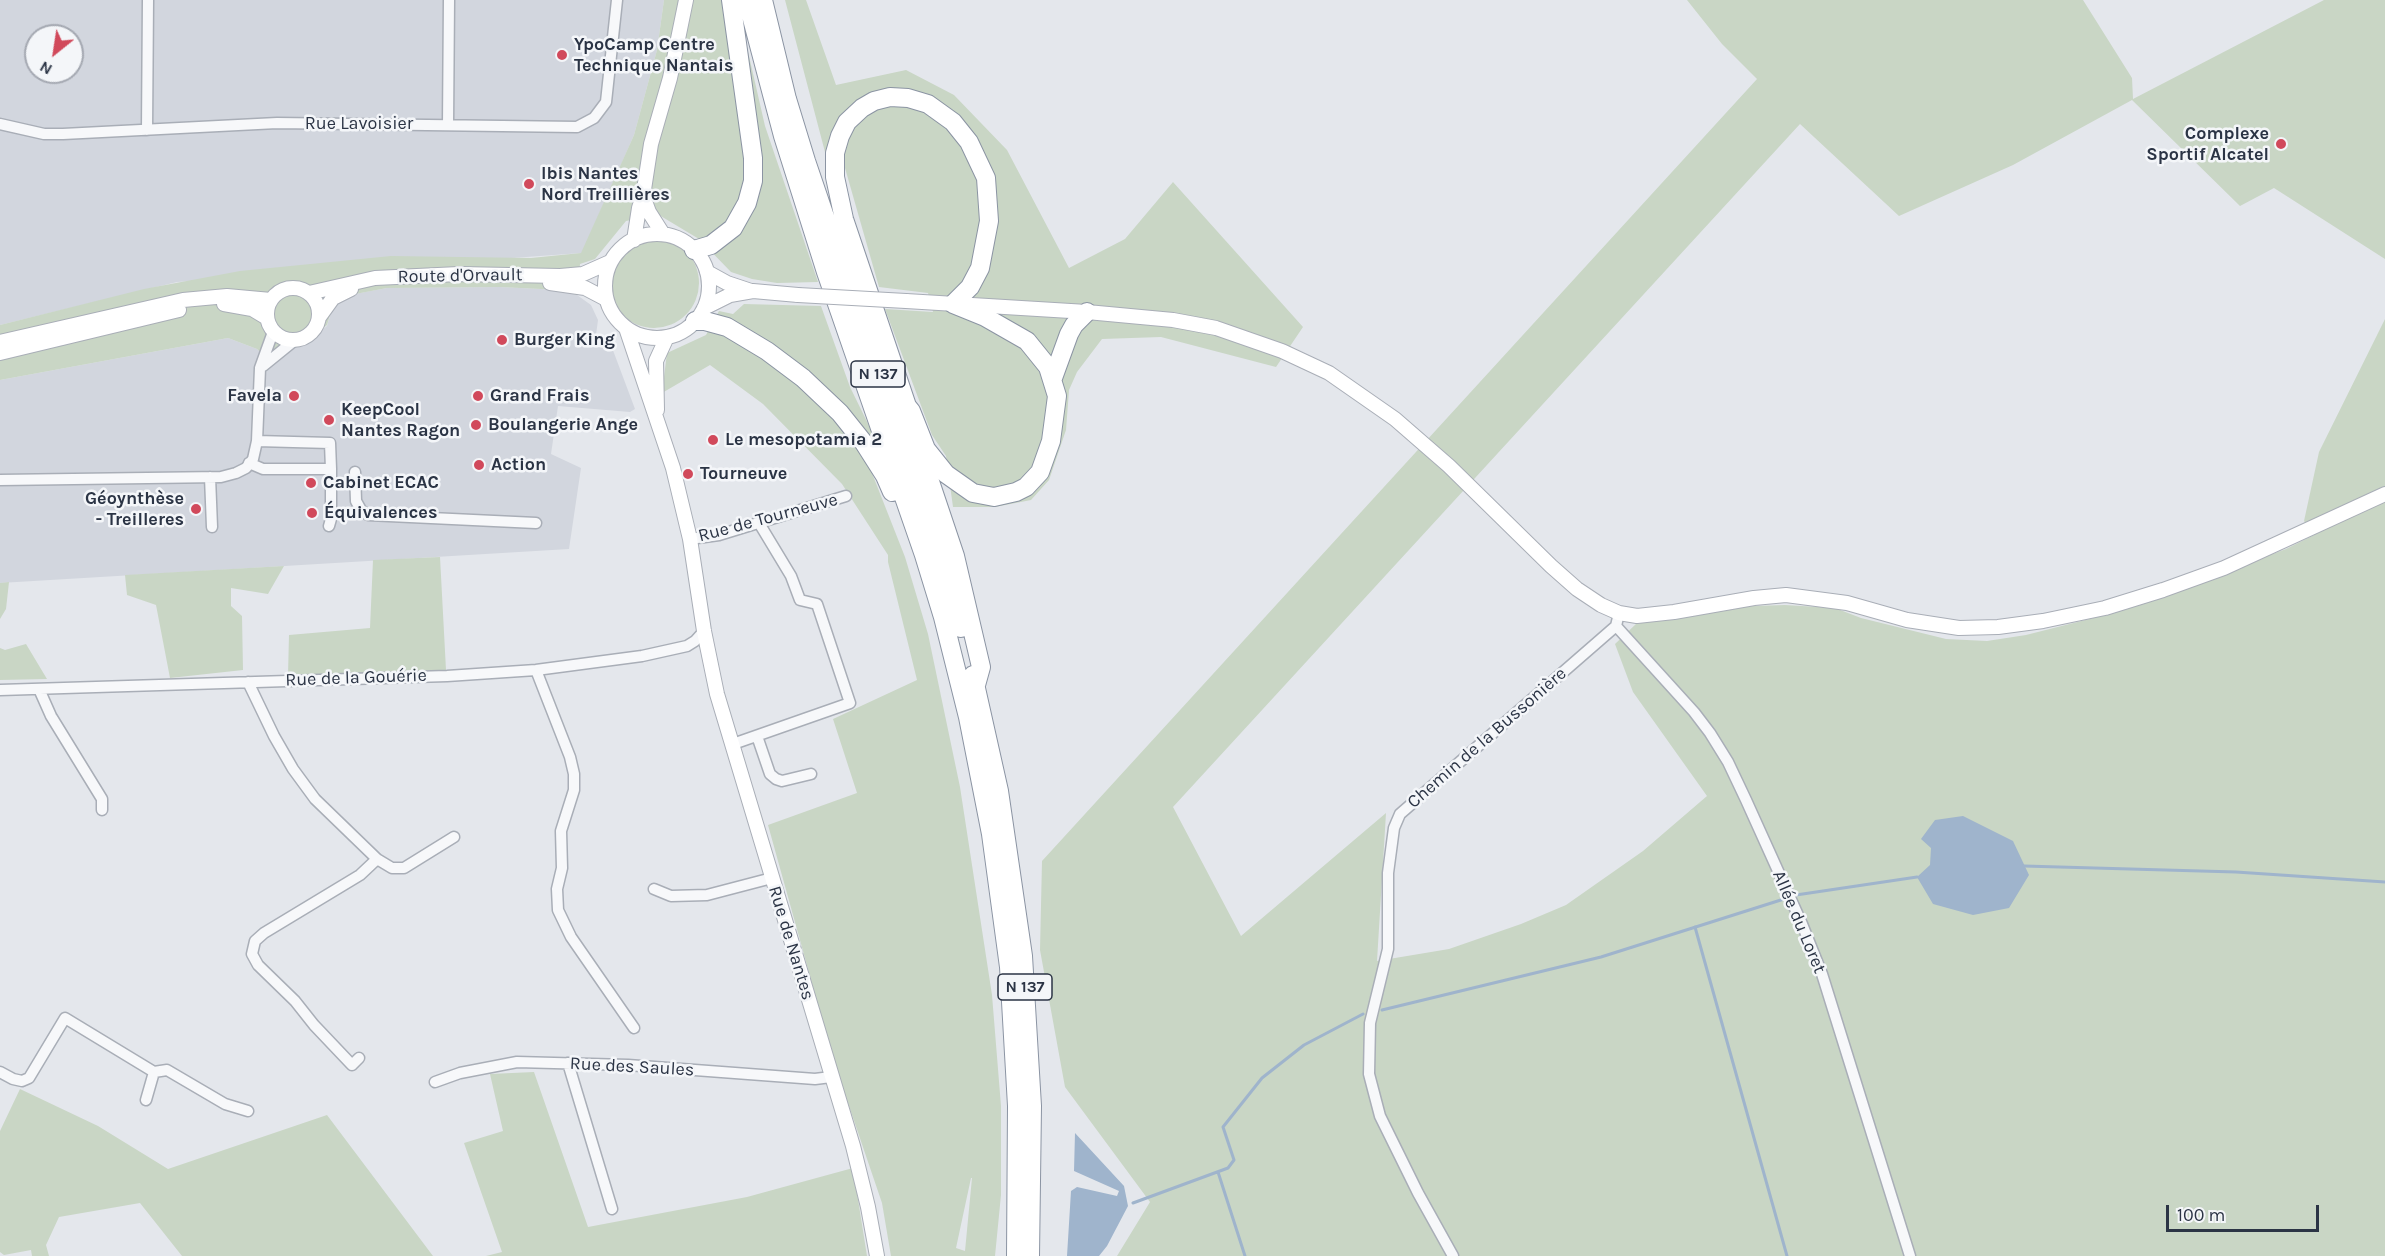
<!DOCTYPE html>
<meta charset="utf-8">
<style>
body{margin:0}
#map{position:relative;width:2385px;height:1256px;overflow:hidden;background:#e4e7ec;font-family:Karla,sans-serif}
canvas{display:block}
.north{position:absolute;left:24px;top:24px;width:60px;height:60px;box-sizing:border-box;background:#f4f6f9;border:2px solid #a4a8b1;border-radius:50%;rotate:210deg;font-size:16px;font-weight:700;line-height:24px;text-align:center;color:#2b3445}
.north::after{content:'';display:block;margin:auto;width:21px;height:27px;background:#d1495b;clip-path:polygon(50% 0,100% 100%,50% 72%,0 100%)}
.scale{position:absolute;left:2166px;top:1205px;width:153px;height:27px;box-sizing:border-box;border:3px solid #2b3445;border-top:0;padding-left:8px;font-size:18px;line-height:21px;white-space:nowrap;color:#2b3445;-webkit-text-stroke:4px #f4f6f9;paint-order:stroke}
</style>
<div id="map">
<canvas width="2385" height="1256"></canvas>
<div class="north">N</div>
<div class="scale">100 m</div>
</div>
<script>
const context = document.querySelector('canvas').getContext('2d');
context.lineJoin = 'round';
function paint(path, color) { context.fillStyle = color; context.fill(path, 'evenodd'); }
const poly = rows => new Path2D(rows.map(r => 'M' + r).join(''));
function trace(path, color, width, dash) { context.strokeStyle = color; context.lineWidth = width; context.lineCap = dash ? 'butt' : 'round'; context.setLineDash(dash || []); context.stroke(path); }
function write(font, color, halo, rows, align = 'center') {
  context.font = font + ' Karla,sans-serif'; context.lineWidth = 5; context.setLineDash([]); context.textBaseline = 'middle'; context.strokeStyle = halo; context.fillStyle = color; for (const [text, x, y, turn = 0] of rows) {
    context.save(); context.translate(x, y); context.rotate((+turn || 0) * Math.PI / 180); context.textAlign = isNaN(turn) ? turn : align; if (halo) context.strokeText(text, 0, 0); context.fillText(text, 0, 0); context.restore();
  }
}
const built = poly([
 [0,0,664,0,657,50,634,135,582,253,177,282,0,325],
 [36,36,72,36,72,72,36,72],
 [500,287,561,290,577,295,591,305,598,320,596,335,611,345,635,409,630,412,558,406,551,454,581,468,569,549,0,583,0,380,228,338,257,349,273,362,289,346,303,345,327,326,332,309,349,295,387,288]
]);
const green = poly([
 [664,0,722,0,727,33,746,43,765,126,818,282,777,283,752,279,731,272,699,239,659,215,626,221,595,259,580,264,577,295,561,290,500,287,387,288,350,295,332,309,327,325,303,345,289,346,272,362,257,349,228,338,0,380,0,325,144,289,240,271,391,256,531,258,581,253,634,135,657,50],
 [785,0,806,0,836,85,906,70,954,95,1007,150,1069,268,1125,239,1173,182,1303,327,1276,367,1161,337,1102,339,1077,372,1069,390,1066,430,1049,480,1031,500,995,507,953,507,946,456,932,435,885,309,933,312,928,293,879,287,845,168,825,152],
 [1687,0,2083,0,2132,78,2133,99,2324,0,2385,0,2385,259,2274,188,2240,206,2132,100,2013,165,1899,216,1800,124,1173,807,1241,936,1386,813,1377,961,1449,949,1521,924,1566,905,1643,851,1707,796,1633,692,1615,644,1636,624,1722,607,1785,605,1835,608,1861,618,1946,639,1987,641,2026,635,2117,612,2286,549,2314,535,2304,521,2319,452,2385,319,2385,1256,1117,1256,1150,1202,1065,1087,1040,950,1042,861,1757,79,1722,44],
 '609 283a45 45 0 1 1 90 0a45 45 0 1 1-90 0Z',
 [744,304,821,306,850,387,876,440,868,463,905,557,928,634,960,787,992,995,1001,1106,1001,1195,995,1256,891,1256,882,1203,833,1059,768,825,857,793,833,719,917,680,888,562,888,555,842,484,763,404,710,365,662,393,667,353,706,335,719,311,733,314],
 [971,1178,972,1178,965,1251,956,1248],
 [440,557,446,670,288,675,289,635,370,628,373,560],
 [284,566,268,594,231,588,231,606,242,616,243,670,170,678,156,605,127,595,125,575],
 [9,582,6,609,0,619,0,583],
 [26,644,47,679,0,680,0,648,5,650],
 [534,1072,588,1227,747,1197,853,1168,867,1256,486,1256,502,1252,464,1143,503,1131,490,1074],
 [20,1089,98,1126,168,1169,327,1115,433,1256,182,1256,140,1203,59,1217,46,1245,49,1256,32,1256,31,1250,4,1255,0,1252,0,1131]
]);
const water = poly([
 [1963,816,2013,841,2029,875,2009,908,1973,915,1933,904,1917,877,1930,865,1931,848,1921,839,1935,820],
 [1075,1133,1124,1186,1128,1206,1107,1246,1099,1256,1067,1256,1071,1191,1077,1187,1117,1196,1119,1191,1074,1171]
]);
const stream = poly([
 [2024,866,2236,872,2385,882],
 [1796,895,1917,877],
 [1695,927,1787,1256],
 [1382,1010,1601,957,1784,899],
 [1218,1172,1245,1256],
 [1133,1203,1228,1168,1234,1160,1223,1127,1262,1078,1304,1045,1363,1014]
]);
const street = poly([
 [0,124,44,134,63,134,277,123,577,127,594,118,606,102,617,0],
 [448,125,449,0],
 [147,130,148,0],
 [263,366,295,340],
 [249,463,263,469,331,469,330,443,257,441],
 [355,472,356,501,361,510,368,515,536,523],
 [210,477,212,527],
 [0,480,221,477,236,473,246,468,253,459,257,441,260,368,273,332],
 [329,526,331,519,331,469],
 [690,539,719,535,846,496],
 [1616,626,1694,712,1710,733,1728,762,1746,800,1802,924,1822,974,1910,1256],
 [536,670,570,757,574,774,574,790,561,831,562,868,557,889,558,910,571,937,634,1028],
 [248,682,274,736,293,769,315,799,377,859,360,875,264,933,255,941,252,954,258,965,295,1001,314,1025,352,1065,359,1058],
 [39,689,51,716,102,799,102,810],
 [0,690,447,676,536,670,642,656,687,646,695,641,704,631],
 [757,736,770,774,776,779,782,781,811,774],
 [733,744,850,703,817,604,800,600,791,576,759,523],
 [377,859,392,868,404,868,454,837],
 [654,889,671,896,707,895,772,878],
 [568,1063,612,1209],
 [0,1072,13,1079,22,1081,29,1078,65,1018,154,1072],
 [435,1082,460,1073,517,1062,628,1065,815,1079,831,1077],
 [146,1100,154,1072,167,1070,225,1104,248,1111],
 [1453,1256,1418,1193,1380,1116,1369,1074,1370,1023,1388,949,1388,873,1394,828,1400,814,1616,626,1619,613]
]);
const secondary = poly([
 [643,196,649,212,663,234],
 '605 286a52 52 0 1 1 104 0a52 52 0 1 1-104 0Z',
 [634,240,639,208,643,196,651,144,670,78,686,0],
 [707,272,727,283,751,291],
 [550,283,585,288,606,299],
 '267 314a26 26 0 1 1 52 0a26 26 0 1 1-52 0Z',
 [309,293,375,278,459,274,560,276,583,274,610,262],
 [906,301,1087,312,1173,320,1216,328,1282,351,1329,373,1395,419,1449,466,1551,566,1577,589,1601,605,1619,613,1637,616,1674,612,1754,598,1786,595,1847,603,1907,620,1959,628,1998,627,2043,621,2105,608,2163,590,2224,568,2385,494],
 [224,304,252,309,267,318],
 [704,308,730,295,753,291,798,295],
 [320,316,333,298,351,289],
 [626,328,673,468,690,539,704,631,717,694,853,1146,868,1207,877,1256],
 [0,342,183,300,227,296,271,300],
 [0,353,179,310],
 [657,410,656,361,667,337]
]);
const highway = poly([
 [747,0,783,136,826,272,924,555,943,617,968,717,991,834,1009,967,1017,1106,1016,1256],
 [763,0,787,99,806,161,931,529,961,628],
 [694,250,711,245,733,228,747,203,753,181,753,158,731,0],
 [695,321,705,321,727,327,767,351,803,378,840,413,864,443,885,476,892,492],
 [1053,378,1069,334,1074,325,1087,312],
 [907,406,911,411,926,449,946,474,973,493,994,497,1016,492,1026,487,1040,472,1051,441,1057,396,1048,367,1027,341,985,317,953,304,970,287,980,268,989,221,986,178,969,142,953,122,928,104,908,98,890,97,874,101,862,108,847,122,840,136,835,153,835,177,844,219,907,406,907,413,955,556,981,667,976,685],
 [973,675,999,791,1023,956,1032,1106,1030,1256]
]);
const secondaryBridge = poly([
 [798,295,906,301]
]);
const markers = [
 [562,55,6,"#d1495b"],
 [2281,144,6,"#d1495b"],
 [529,184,6,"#d1495b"],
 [502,340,6,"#d1495b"],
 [294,396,6,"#d1495b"],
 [478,396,6,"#d1495b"],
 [329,420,6,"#d1495b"],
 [476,425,6,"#d1495b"],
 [713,440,6,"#d1495b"],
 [479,465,6,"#d1495b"],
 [688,474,6,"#d1495b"],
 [311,483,6,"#d1495b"],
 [196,509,6,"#d1495b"],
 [312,513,6,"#d1495b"]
];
const shields = [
 [878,374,54],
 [1025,987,54]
];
const shieldNames = [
 ["N 137",878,374],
 ["N 137",1025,987]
];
const poiNames = [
 ["YpoCamp Centre",574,45],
 ["Technique Nantais",574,66],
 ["Complexe",2269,134,"right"],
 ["Sportif Alcatel",2269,155,"right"],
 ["Ibis Nantes",541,174],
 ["Nord Treillières",541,195],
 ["Burger King",514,340],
 ["Favela",282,396,"right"],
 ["Grand Frais",490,396],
 ["KeepCool",341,410],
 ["Nantes Ragon",341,431],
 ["Boulangerie Ange",488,425],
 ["Le mesopotamia 2",725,440],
 ["Action",491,465],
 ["Tourneuve",700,474],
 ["Cabinet ECAC",323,483],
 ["Géoynthèse",184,499,"right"],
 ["- Treilleres",184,520,"right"],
 ["Équivalences",324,513]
];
const streetNames = [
 ["Rue Lavoisier",359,124],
 ["Route d'Orvault",460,276,-1],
 ["Rue de Tourneuve",768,518,-15],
 ["Rue de la Gouérie",356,678,-2],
 ["Chemin de la Bussonière",1487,738,-41],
 ["Allée du Loret",1799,922,67],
 ["Rue de Nantes",791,943,73],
 ["Rue des Saules",632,1067,3]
];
paint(built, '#d2d6de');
paint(green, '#c9d6c5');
paint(water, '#9fb4cc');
trace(stream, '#9fb4cc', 3);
trace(street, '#a9aeb7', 13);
trace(secondary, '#a9aeb7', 16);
trace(highway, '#8b94a3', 20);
trace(street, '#f7f8fa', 10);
trace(secondary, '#fff', 14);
trace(highway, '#fff', 18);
trace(secondaryBridge, '#a9aeb7', 16, []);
trace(secondaryBridge, '#fff', 14);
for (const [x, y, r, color] of markers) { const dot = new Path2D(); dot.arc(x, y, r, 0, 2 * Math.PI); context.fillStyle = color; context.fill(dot); trace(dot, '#f4f6f9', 2); }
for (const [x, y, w] of shields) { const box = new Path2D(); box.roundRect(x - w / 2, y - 13, w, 26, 4.5); context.fillStyle = '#f4f6f9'; context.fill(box); trace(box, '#2b3445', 1.5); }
write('bold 16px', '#2b3445', null, shieldNames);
write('bold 18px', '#2b3445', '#f4f6f9', poiNames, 'left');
write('18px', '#2b3445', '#f4f6f9', streetNames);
</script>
